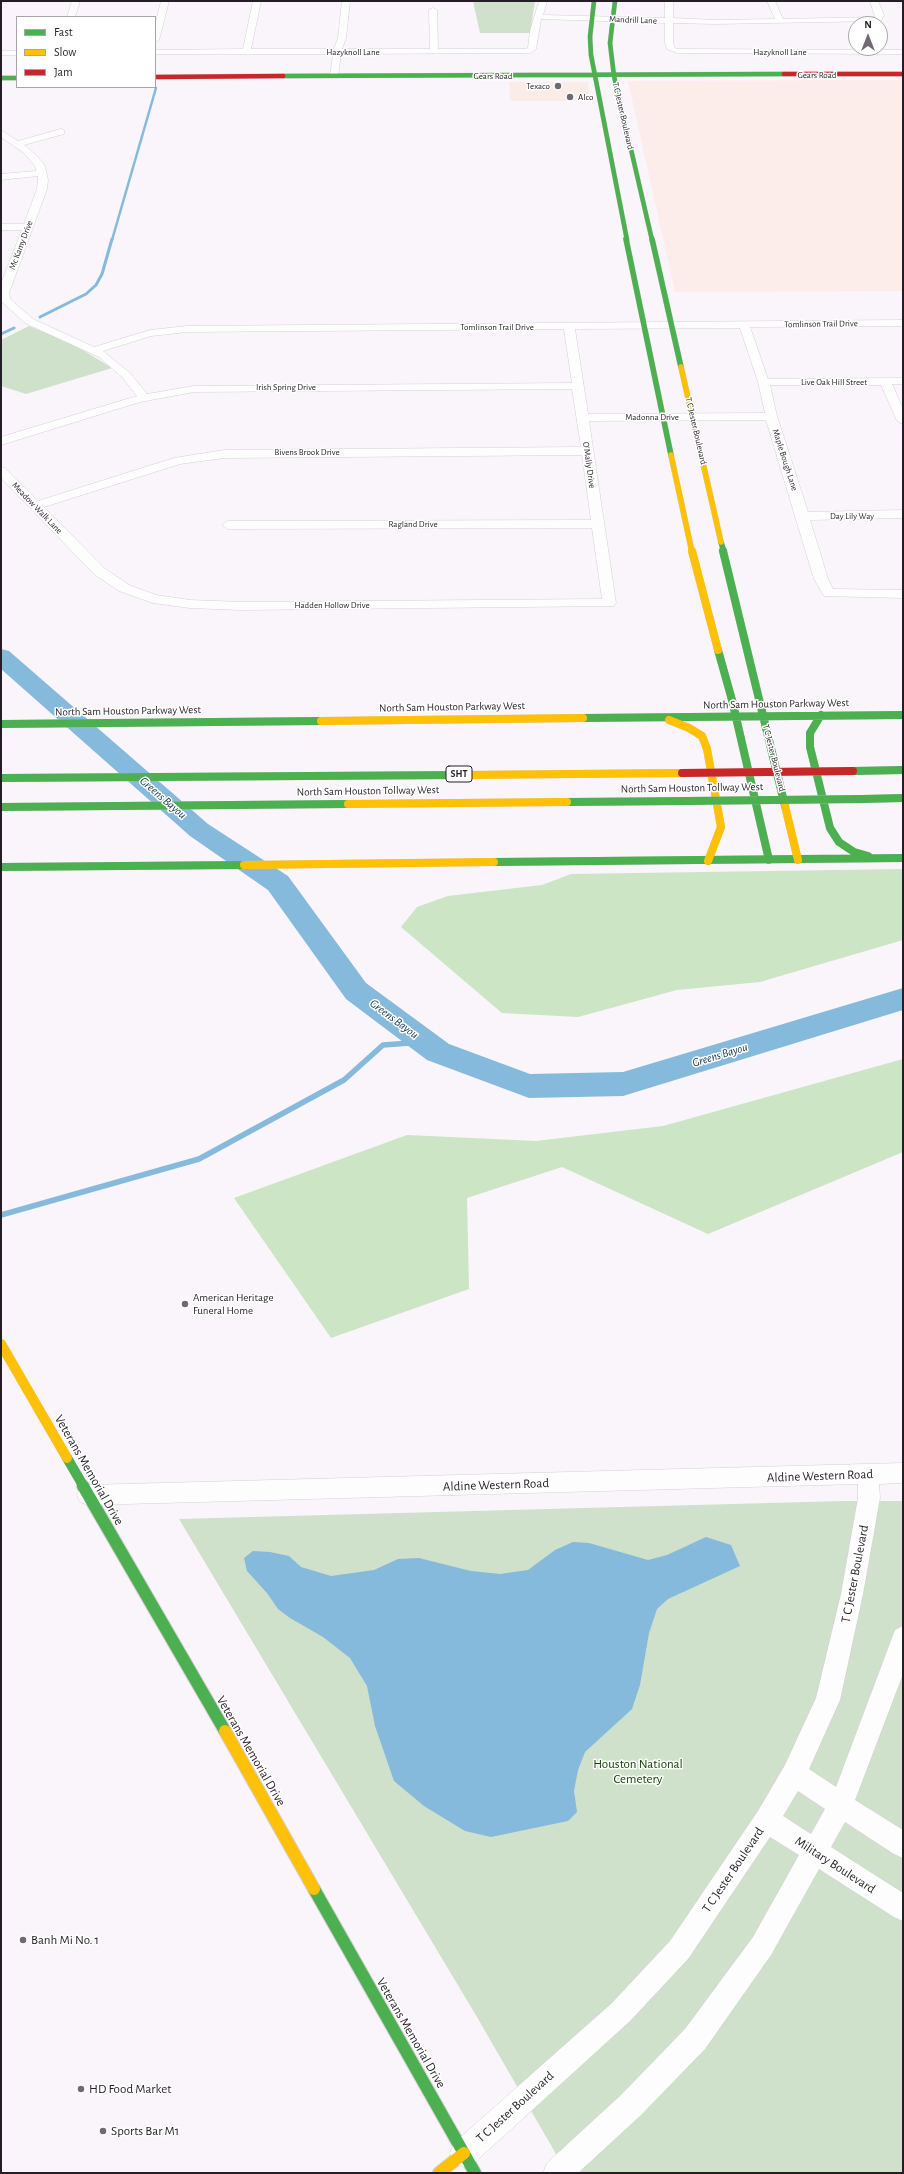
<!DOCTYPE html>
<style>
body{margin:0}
#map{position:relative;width:904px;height:2174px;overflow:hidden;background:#faf4fb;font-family:"Alegreya Sans",sans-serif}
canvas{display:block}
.frame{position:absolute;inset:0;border:2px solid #251e26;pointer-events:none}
.legend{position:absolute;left:16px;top:16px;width:140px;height:72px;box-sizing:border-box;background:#fff;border:1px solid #a8a5a8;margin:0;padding:5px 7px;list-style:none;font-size:12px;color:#251e26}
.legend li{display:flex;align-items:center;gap:8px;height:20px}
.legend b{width:20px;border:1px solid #a8a5a8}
.north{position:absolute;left:848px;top:16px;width:40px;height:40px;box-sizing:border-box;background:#fff;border:1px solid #a8a5a8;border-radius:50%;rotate:0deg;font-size:11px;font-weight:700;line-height:16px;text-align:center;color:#251e26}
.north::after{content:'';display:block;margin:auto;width:14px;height:18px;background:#706971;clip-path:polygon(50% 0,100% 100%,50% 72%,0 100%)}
</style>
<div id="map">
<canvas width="904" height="2174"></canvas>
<div class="frame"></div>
<ul class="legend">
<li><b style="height:5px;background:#4caf50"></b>Fast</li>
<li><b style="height:5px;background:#ffc107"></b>Slow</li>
<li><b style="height:5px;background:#c62828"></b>Jam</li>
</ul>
<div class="north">N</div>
</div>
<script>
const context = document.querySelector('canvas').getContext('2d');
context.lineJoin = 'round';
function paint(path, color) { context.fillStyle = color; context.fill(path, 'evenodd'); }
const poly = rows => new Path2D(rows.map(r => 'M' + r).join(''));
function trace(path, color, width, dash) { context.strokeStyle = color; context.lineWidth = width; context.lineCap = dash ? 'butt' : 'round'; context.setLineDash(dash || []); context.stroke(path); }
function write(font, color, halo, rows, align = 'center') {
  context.font = font + ' "Alegreya Sans",sans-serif'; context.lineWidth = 3; context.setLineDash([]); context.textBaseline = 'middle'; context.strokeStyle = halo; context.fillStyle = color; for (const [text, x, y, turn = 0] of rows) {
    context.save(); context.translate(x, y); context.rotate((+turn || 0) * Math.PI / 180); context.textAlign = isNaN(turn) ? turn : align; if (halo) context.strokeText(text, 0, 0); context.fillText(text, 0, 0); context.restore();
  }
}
const commercial = poly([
 [509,82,588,82,591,101,510,101]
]);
const industrial = poly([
 [903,80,903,291,675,292,628,81]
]);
const green = poly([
 [473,1,535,1,530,33,480,33],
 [29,326,73,344,112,368,26,394,1,386,1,340],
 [844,1501,903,1501,903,2173,567,2173,477,2017,179,1519]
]);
const forest = poly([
 [903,869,903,940,760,982,677,990,578,1017,502,1013,401,927,417,907,448,896,542,885,571,874],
 [903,1059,903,1152,708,1234,562,1167,467,1198,469,1289,331,1338,234,1198,407,1135,536,1141,663,1126]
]);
const water = poly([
 [706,1537,731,1545,740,1566,668,1599,657,1609,649,1633,640,1685,632,1709,585,1752,578,1770,574,1791,577,1812,568,1821,491,1837,465,1831,424,1806,394,1781,375,1726,367,1686,350,1658,323,1637,290,1618,278,1609,267,1593,247,1571,244,1558,253,1551,270,1552,289,1556,301,1567,331,1576,374,1570,398,1559,419,1558,471,1571,500,1574,528,1570,555,1550,573,1542,589,1543,648,1560,667,1555]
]);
const streamFar2 = poly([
 [112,240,156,88]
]);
const streamFar1 = poly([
 [40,317,86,294,96,285,102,274,112,239],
 [1,334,14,328]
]);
const stream = poly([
 [1,1215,199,1159,344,1080,383,1045,424,1042]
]);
const river = poly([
 [1,649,9,651,208,824,288,876,366,983,449,1044,530,1074,623,1072,903,988,903,1010,623,1096,529,1098,427,1060,346,999,268,890,190,836,1,669,1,649]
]);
const street = poly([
 [72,1,80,1,75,17,67,17,72,1],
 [161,1,169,1,159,40,155,42,155,25,161,1],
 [253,1,261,1,251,49,334,49,338,38,342,1,350,1,346,38,342,49,430,49,429,10,433,8,437,10,438,49,526,49,528,48,530,31,539,1,547,1,543,15,665,18,665,1,673,1,673,18,715,20,775,19,767,1,775,1,783,19,875,17,870,1,878,1,884,15,881,21,878,21,715,24,673,23,673,43,675,48,678,49,903,50,903,54,677,53,667,49,665,43,665,23,541,19,536,49,530,53,341,54,338,76,334,79,330,76,333,54,155,54,155,50,243,49,253,1],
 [1,51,17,51,17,55,1,55,1,51],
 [61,129,64,130,64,134,24,145,37,156,45,166,48,180,47,189,9,293,11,300,33,319,94,347,150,330,187,326,903,320,903,326,750,327,768,379,903,378,903,384,892,384,903,409,903,424,897,421,881,385,770,385,777,416,808,512,903,510,903,518,810,520,828,579,833,589,903,590,903,598,824,596,814,579,766,420,589,421,616,603,614,606,241,610,190,608,153,603,119,591,94,574,1,478,1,467,5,468,38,501,174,458,224,450,581,447,572,389,194,392,140,402,1,445,1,437,137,396,122,377,99,357,25,323,1,301,2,281,22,230,1,230,1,224,24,224,37,189,38,180,38,176,1,180,1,174,36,171,35,166,24,153,1,137,1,130,18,141,61,129],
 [740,328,758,382,765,413,588,414,575,329,740,328],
 [564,329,572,383,194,386,147,394,130,373,103,351,151,336,187,332,564,329],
 [582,455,591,520,228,521,222,525,228,529,592,528,602,599,241,602,190,600,156,595,129,585,104,568,44,507,180,464,224,458,582,455],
 [903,1463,903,1483,879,1484,880,1498,863,1594,840,1700,809,1769,836,1787,895,1630,903,1626,903,1674,855,1800,903,1830,903,1858,894,1854,845,1822,831,1847,903,1893,903,1921,894,1917,819,1869,771,1955,705,2049,641,2115,578,2173,543,2173,547,2163,621,2095,685,2029,753,1937,799,1855,770,1837,688,1959,630,2021,474,2163,464,2167,454,2163,450,2153,454,2143,612,2003,670,1941,758,1811,785,1765,816,1698,841,1594,858,1498,858,1484,88,1505,80,1502,77,1495,80,1488,88,1485,903,1463],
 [798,1791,825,1809,811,1834,783,1816,798,1791]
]);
const fastFar4 = poly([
 [594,1,590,37,591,55,627,240],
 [615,1,610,43,614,76,652,240],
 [283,76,784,74],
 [1,78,17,78]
]);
const fastFar3 = poly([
 [626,239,671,455],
 [652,239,681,367],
 [721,542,724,552]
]);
const fastFar2 = poly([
 [723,551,785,806],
 [718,650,732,700,769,860],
 [821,715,810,733,810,747,830,828,839,842,854,852,868,856],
 [583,718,903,715],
 [1,724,321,721],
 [853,771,903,770],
 [1,778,463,775],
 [862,799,903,798],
 [567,802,686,801],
 [1,807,348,804],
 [494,862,903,858],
 [1,867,244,865]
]);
const fastFar1 = poly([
 [67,1458,84,1487]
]);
const fast = poly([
 [83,1486,225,1731],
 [314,1889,475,2173]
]);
const slowFar3 = poly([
 [681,367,721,542],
 [671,455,692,552]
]);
const slowFar2 = poly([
 [692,551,718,650],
 [669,720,689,728,702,736,707,749,721,827,708,861],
 [321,721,583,718],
 [463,775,682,773],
 [348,804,567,802],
 [785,806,798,860],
 [244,865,494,862]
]);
const slowFar1 = poly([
 [1,1344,67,1458]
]);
const slow = poly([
 [225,1731,314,1889],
 [439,2173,464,2153]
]);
const jam = poly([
 [784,74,903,74],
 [155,77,283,76]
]);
const fastBridge = poly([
 [686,801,862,799]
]);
const jamBridge = poly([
 [682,773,853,771]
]);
const markers = [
 [558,86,4,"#706971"],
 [570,97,4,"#706971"],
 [185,1304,4,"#706971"],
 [23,1940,4,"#706971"],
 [81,2089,4,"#706971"],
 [103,2131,4,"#706971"]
];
const farStreetnames = [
 ["Mandrill Lane",633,20,2],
 ["Hazyknoll Lane",353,52],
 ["Hazyknoll Lane",780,52],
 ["Gears Road",817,75],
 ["Gears Road",493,76],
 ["T C Jester Boulevard",623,116,77],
 ["Mc Kamy Drive",21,245,-69],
 ["Tomlinson Trail Drive",821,324,-1],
 ["Tomlinson Trail Drive",497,327],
 ["Live Oak Hill Street",834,382],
 ["Irish Spring Drive",286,387],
 ["Madonna Drive",652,417],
 ["T C Jester Boulevard",696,431,77],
 ["Bivens Brook Drive",307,452],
 ["Maple Bough Lane",785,460,72],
 ["O'Mally Drive",589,465,82],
 ["Meadow Walk Lane",37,508,46],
 ["Day Lily Way",852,516],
 ["Ragland Drive",413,524],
 ["Hadden Hollow Drive",332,605],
 ["T C Jester Boulevard",774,758,76]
];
const farPoinames = [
 ["Texaco",550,86],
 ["Alco",578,97,"left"]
];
const shields = [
 [459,774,26]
];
const shieldNames = [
 ["SHT",459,774]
];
const streetNames = [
 ["North Sam Houston Parkway West",776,704,-1],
 ["North Sam Houston Parkway West",452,707,-1],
 ["North Sam Houston Parkway West",128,711,-1],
 ["North Sam Houston Tollway West",692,788,-1],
 ["North Sam Houston Tollway West",368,791,-1]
];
const poiNames = [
 ["American Heritage",193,1298],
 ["Funeral Home",193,1311]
];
const waterNames = [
 ["Greens Bayou",163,798,41],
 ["Greens Bayou",394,1019,37],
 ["Greens Bayou",720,1055,-17]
];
const nearStreetnames = [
 ["Veterans Memorial Drive",89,1470,60],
 ["Aldine Western Road",820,1476,-2],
 ["Aldine Western Road",496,1485,-2],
 ["T C Jester Boulevard",855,1574,-79],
 ["Veterans Memorial Drive",251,1751,60],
 ["Military Boulevard",835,1865,33],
 ["T C Jester Boulevard",733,1870,-56],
 ["Veterans Memorial Drive",411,2033,60],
 ["T C Jester Boulevard",515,2107,-42]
];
const nearParknames = [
 ["Houston National",638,1764],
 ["Cemetery",638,1779]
];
const nearPoinames = [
 ["Banh Mi No. 1",31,1940],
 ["HD Food Market",89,2089],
 ["Sports Bar M1",111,2131]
];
paint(commercial, '#faede7');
paint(industrial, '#fcecea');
paint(green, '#cfe0cb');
paint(forest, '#cbe5c5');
paint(water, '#85badc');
trace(streamFar2, '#85badc', 2.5);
trace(streamFar1, '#85badc', 3);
trace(stream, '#85badc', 5.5);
paint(river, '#85badc');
trace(street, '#d5cfd6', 1);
trace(fastFar4, '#d5cfd6', 5);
trace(fastFar3, '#d5cfd6', 6);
trace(fastFar2, '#d5cfd6', 8);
trace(fastFar1, '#d5cfd6', 10);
trace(fast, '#d5cfd6', 14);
trace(slowFar3, '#d5cfd6', 6);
trace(slowFar2, '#d5cfd6', 8);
trace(slowFar1, '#d5cfd6', 10);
trace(slow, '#d5cfd6', 14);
trace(jam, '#d5cfd6', 5);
paint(street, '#fefdfe');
trace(fastFar4, '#4caf50', 4.5);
trace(fastFar3, '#4caf50', 5.5);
trace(fastFar2, '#4caf50', 8);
trace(fastFar1, '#4caf50', 10);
trace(fast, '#4caf50', 12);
trace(slowFar3, '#ffc107', 5.5);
trace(slowFar2, '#ffc107', 8);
trace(slowFar1, '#ffc107', 10);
trace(slow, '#ffc107', 12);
trace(jam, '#c62828', 4.5);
trace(fastBridge, '#d6d2d6', 8, []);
trace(jamBridge, '#d6d2d6', 8, []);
trace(fastBridge, '#4caf50', 8);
trace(jamBridge, '#c62828', 8);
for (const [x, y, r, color] of markers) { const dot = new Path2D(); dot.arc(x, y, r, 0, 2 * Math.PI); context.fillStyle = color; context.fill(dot); trace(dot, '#fff', 1.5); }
write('9px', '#251e26', '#fff', farStreetnames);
write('9px', '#251e26', '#fff', farPoinames, 'right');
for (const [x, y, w] of shields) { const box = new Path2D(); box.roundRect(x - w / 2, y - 8, w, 16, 3); context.fillStyle = '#fff'; context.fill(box); trace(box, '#251e26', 1); }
write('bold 10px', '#251e26', null, shieldNames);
write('11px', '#251e26', '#fff', streetNames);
write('11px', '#251e26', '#fff', poiNames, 'left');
write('italic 12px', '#1e4053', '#fff', waterNames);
write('13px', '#251e26', '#fff', nearStreetnames);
write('13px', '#0f4201', '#fff', nearParknames);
write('13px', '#251e26', '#fff', nearPoinames, 'left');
</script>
